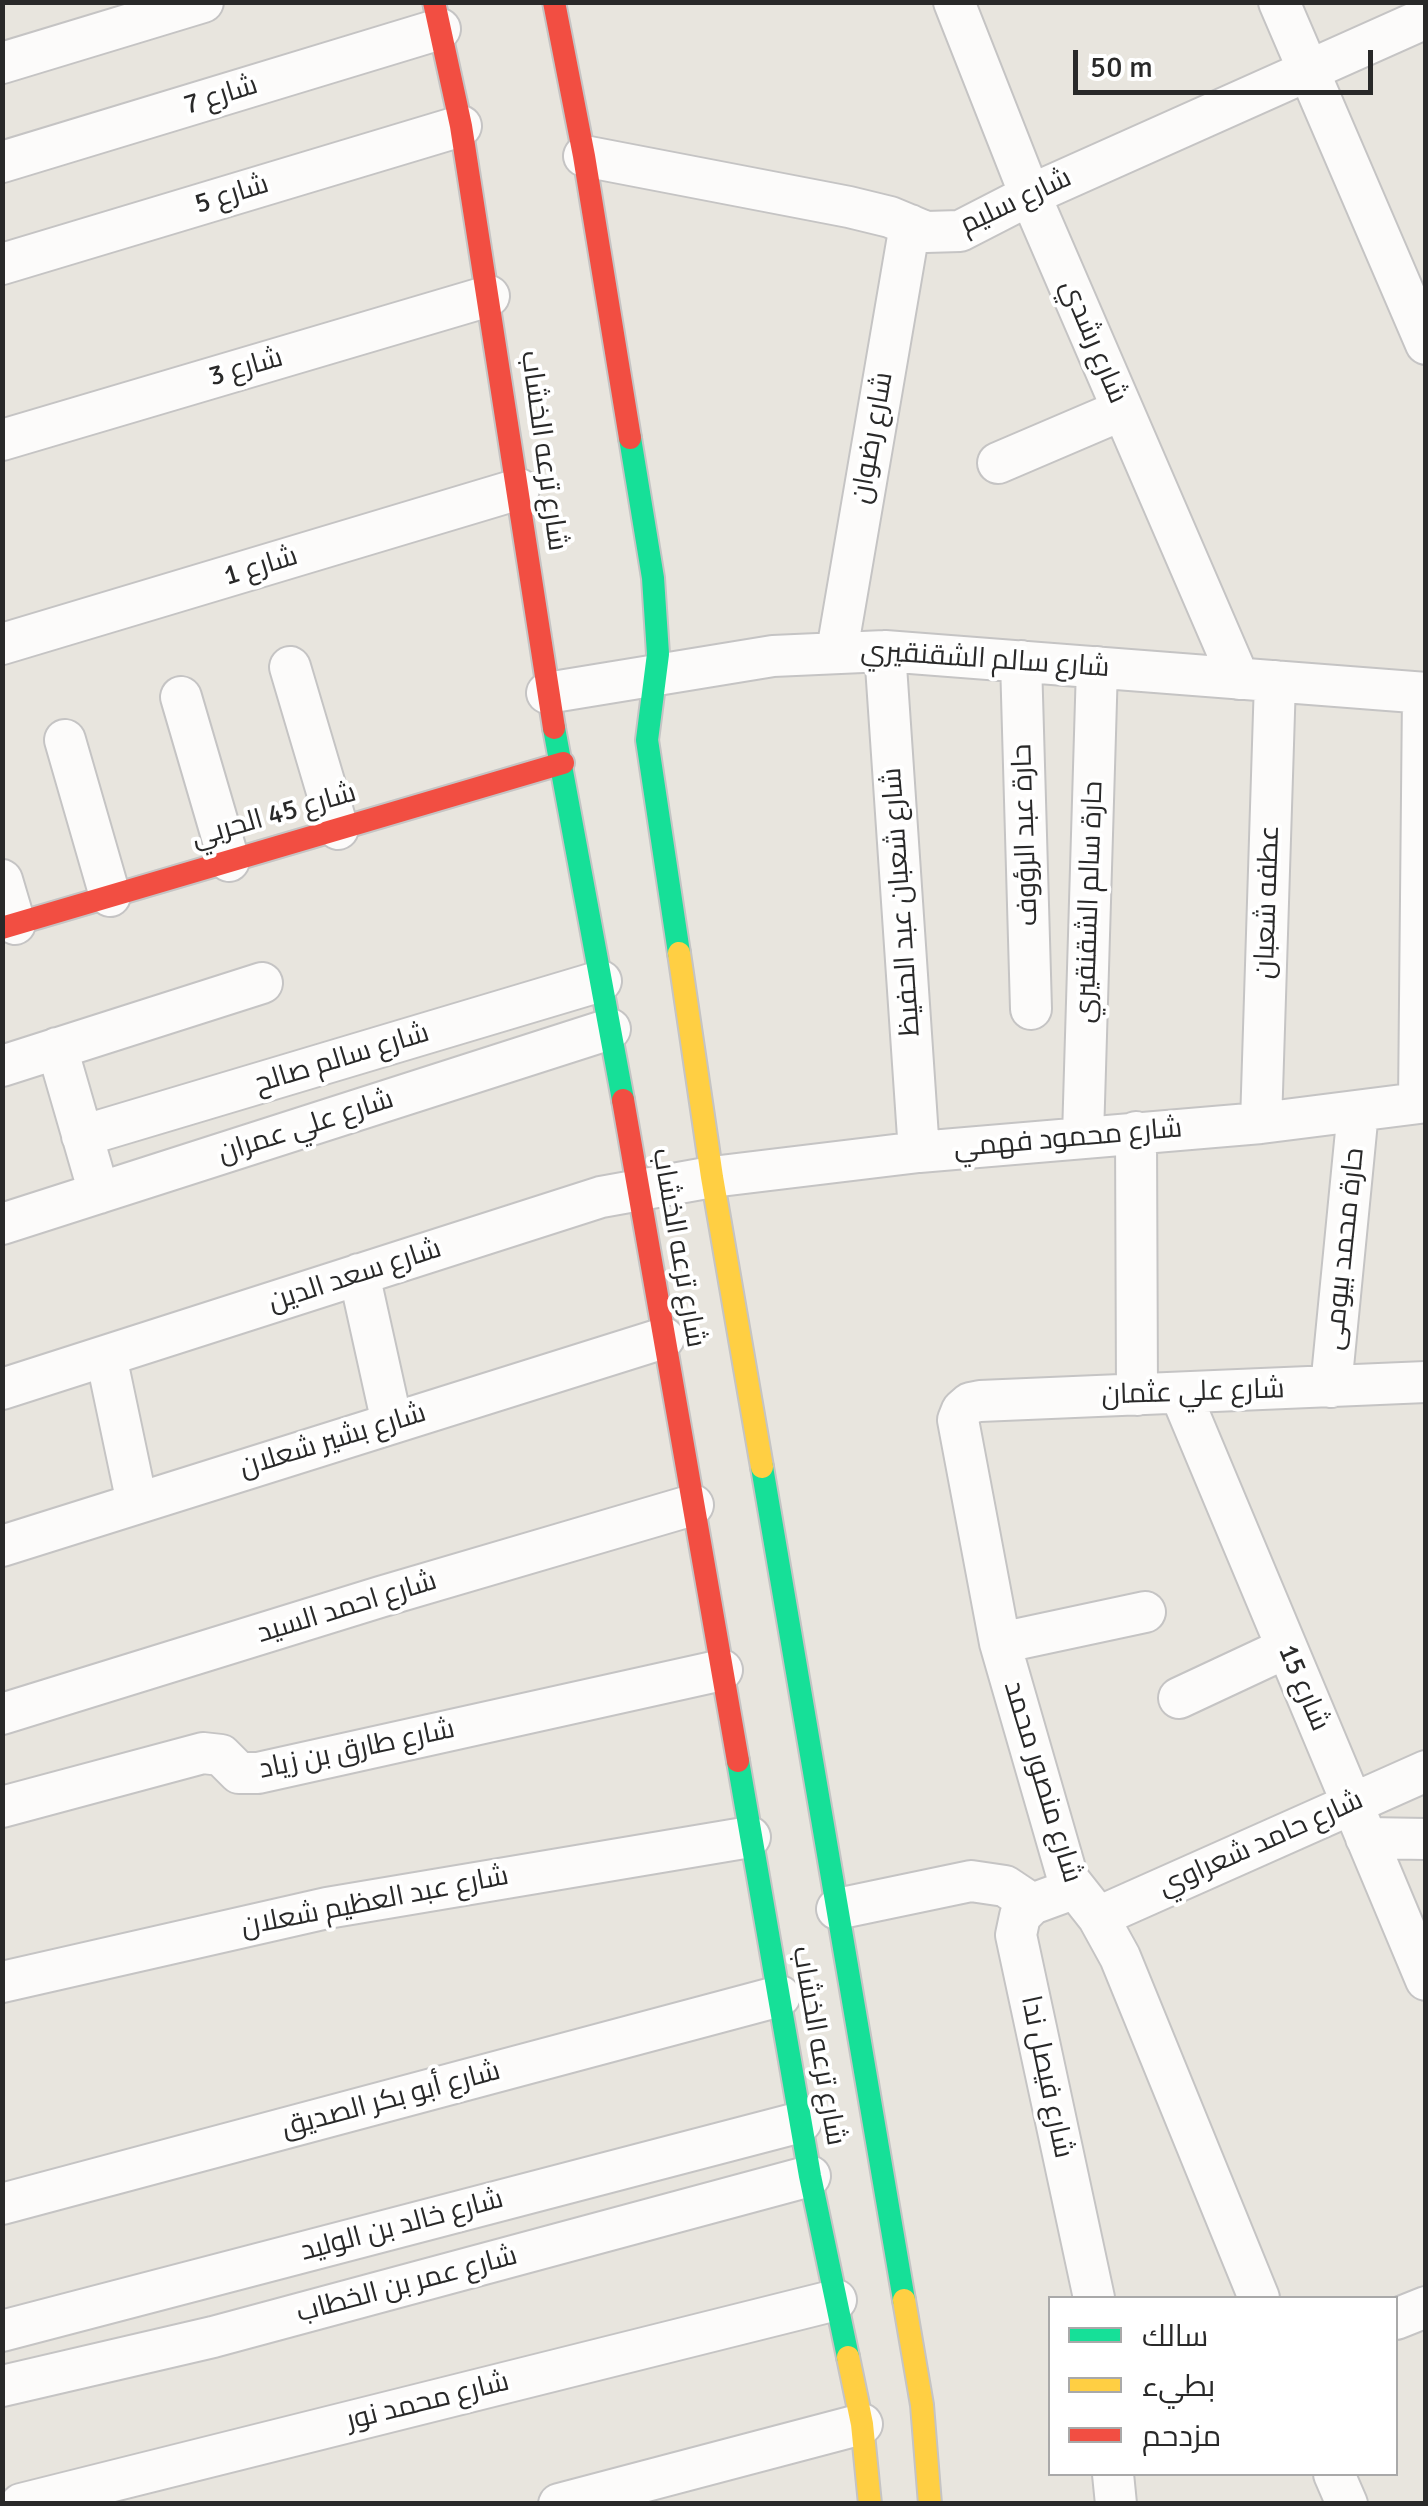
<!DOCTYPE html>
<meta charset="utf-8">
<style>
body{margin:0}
#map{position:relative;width:1428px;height:2506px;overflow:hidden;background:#e8e5de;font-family:Signika,Cairo,sans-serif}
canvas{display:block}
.frame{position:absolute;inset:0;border:5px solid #292929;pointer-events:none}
.legend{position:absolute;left:1048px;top:2296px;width:350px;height:180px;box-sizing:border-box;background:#fff;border:2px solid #a9a9a9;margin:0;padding:12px 18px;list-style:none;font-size:30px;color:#292929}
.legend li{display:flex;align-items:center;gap:20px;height:50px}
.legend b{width:50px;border:2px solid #a9a9a9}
.scale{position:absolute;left:1073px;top:50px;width:300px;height:45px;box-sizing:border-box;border:5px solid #292929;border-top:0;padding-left:12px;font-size:30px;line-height:35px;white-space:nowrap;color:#292929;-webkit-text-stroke:8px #fff;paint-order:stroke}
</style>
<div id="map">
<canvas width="1428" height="2506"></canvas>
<div class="frame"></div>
<ul class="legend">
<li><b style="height:12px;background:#16e098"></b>سالك</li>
<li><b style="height:12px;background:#ffcf43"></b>بطيء</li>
<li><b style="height:12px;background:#f24e42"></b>مزدحم</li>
</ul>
<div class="scale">50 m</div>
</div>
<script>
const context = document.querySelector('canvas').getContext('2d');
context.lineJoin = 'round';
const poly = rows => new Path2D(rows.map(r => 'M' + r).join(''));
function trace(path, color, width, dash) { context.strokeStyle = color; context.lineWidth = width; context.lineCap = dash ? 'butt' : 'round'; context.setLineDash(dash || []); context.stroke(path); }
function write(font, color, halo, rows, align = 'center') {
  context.font = font + ' Signika,Cairo,sans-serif'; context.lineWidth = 8; context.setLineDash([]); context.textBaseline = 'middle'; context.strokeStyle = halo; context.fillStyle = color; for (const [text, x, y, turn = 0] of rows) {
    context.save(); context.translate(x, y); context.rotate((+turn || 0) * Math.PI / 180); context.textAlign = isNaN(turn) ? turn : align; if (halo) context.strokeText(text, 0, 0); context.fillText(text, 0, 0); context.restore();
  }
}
const street = poly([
 [954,2,1030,195,1239,679],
 [1279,2,1426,344],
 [2,63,203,2],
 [584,156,849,207,890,217,926,232,960,231,1030,195,1426,18],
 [2,162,440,29],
 [2,264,461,126],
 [2,440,489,296],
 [998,463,1122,410],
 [2,644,519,489],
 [837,651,910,225],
 [885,651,919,1152],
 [1021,661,1031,1009],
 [290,667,338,829],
 [547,693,773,656,885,651,1426,693],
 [181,697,229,861],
 [65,740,110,896],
 [2,880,15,924],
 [57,1048,99,1193],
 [2,1066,262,983],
 [1419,1103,1423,693],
 [1261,1123,1275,681],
 [1136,1132,1137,1395],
 [82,1136,601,981],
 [1083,1136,1097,667],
 [2,1224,610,1029],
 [359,1274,392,1423],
 [106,1356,137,1503],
 [1331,1387,1358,1111],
 [2,1389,601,1197,712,1177,919,1152,1261,1123,1426,1102],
 [1181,1395,1426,1980],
 [2,1546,664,1338],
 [1000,1643,1145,1612],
 [1179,1698,1286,1648],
 [2,1714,380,1597,693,1505],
 [2,1807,203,1753,221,1755,239,1773,258,1773,722,1670],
 [1366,1838,1426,1839],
 [1073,1889,1032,1904,1020,1916,1016,1935,1094,2298],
 [837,1909,971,1881,1005,1886,1032,1904],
 [1098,1917,1426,1771],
 [2,1982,327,1908,750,1837],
 [2,2204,780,1996],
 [1259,2298,1120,1957,1098,1917,1068,1879,1000,1643,958,1420,962,1410,970,1403,980,1401,1426,1382],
 [1396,2319,1426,2307],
 [2,2331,801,2122],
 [2,2386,213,2337,810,2176],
 [1113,2474,1116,2504],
 [1334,2474,1347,2504],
 [21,2504,836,2300],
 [559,2504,862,2424]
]);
const fast = poly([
 [630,438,653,578,658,654,647,740,679,953],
 [554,728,623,1100],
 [762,1467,904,2300],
 [738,1761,810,2176,848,2357]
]);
const slow = poly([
 [679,953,712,1177,762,1467],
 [904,2300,922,2405,930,2504],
 [848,2357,862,2424,870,2504]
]);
const jam = poly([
 [434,2,461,126,554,728],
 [554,2,584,156,630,438],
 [2,928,563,763],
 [623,1100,738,1761]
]);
const streetNames = [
 ["شارع 7",221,96,-17],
 ["شارع 5",232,195,-17],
 ["شارع سليم",1016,202,-25],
 ["شارع رشدي",1093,342,67],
 ["شارع 3",246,368,-16],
 ["شارع رضوان",873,438,-80],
 ["شارع ترعه الخشاب",543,451,82],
 ["شارع 1",261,567,-17],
 ["شارع سالم الشقنقيري",985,660,4],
 ["شارع 45 الحربي",274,816,-16],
 ["حارة عبد الرؤوف",1026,835,-92],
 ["شارع شعبان عبد الحفيظ",902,902,-94],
 ["حارة سالم الشقنقيري",1090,902,-88],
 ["عطفه شعبان",1268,902,-88],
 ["شارع سالم صالح",342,1059,-17],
 ["شارع علي عمران",306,1127,-18],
 ["شارع محمود فهمي",1068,1139,-5],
 ["شارع ترعه الخشاب",678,1248,80],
 ["حارة محمد بيومى",1345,1249,-84],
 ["شارع سعد الدين",355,1276,-18],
 ["شارع علي عثمان",1193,1393,-2],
 ["شارع بشير شعلان",333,1441,-17],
 ["شارع احمد السيد",347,1608,-17],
 ["شارع 15",1303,1688,67],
 ["شارع طارق بن زياد",357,1750,-12],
 ["شارع منصور محمد",1042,1782,73],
 ["شارع حامد شعراوي",1261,1844,-24],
 ["شارع عبد العظيم شعلان",375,1902,-11],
 ["شارع ترعه الخشاب",818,2046,80],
 ["شارع فيصل ندا",1046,2077,78],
 ["شارع أبو بكر الصديق",391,2100,-15],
 ["شارع خالد بن الوليد",402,2226,-15],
 ["شارع عمر بن الخطاب",407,2285,-15],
 ["شارع محمد نور",428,2402,-14]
];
trace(street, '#c5c4c4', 44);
trace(fast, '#c5c4c4', 26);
trace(slow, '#c5c4c4', 26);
trace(jam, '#c5c4c4', 26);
trace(street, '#fcfbfa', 40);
trace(fast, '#16e098', 22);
trace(slow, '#ffcf43', 22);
trace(jam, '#f24e42', 22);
write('28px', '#292929', '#fff', streetNames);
</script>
